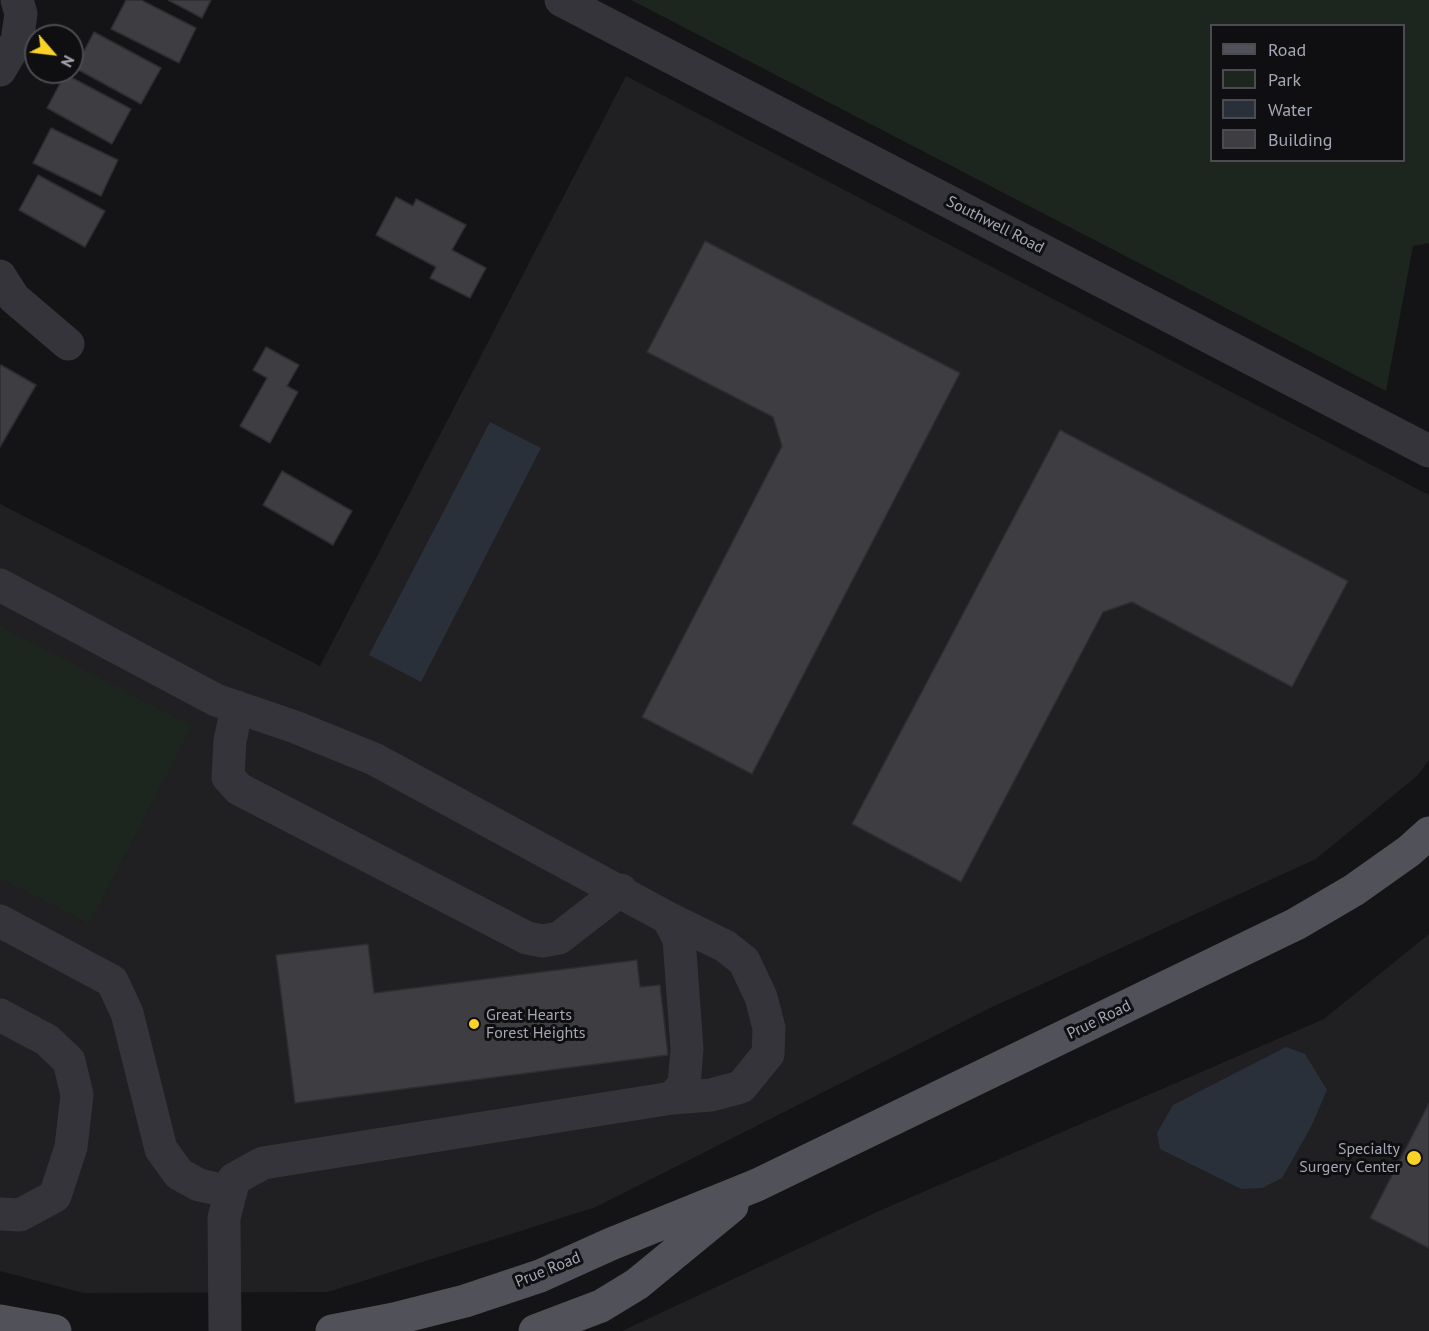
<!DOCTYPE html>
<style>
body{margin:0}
#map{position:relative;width:1429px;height:1331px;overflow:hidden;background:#141315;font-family:"PT Sans",sans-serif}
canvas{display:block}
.legend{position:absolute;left:1210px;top:24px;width:195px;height:138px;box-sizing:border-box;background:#0f0e10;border:2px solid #4b4b52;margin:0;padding:8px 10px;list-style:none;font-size:18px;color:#a4a7b6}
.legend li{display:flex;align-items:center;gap:12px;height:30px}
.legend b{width:30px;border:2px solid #4b4b52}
.north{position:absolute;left:24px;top:24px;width:60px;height:60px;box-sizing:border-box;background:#0f0e10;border:2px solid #4b4b52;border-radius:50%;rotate:118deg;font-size:16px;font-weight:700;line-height:24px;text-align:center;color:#a4a7b6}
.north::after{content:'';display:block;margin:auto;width:21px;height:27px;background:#fad326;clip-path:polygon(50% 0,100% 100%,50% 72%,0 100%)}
</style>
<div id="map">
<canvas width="1429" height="1331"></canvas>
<ul class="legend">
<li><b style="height:8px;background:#505159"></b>Road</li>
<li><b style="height:16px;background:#1d251f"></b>Park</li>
<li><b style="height:16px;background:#293039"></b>Water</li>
<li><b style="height:16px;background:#3e3d42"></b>Building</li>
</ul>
<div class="north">N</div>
</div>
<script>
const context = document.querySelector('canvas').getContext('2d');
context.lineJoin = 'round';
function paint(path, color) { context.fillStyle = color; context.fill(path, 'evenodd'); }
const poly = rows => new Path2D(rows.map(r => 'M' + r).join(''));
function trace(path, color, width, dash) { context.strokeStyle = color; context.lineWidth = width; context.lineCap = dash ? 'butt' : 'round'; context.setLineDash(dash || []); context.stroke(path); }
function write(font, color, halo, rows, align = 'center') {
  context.font = font + ' "PT Sans",sans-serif'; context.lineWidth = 6; context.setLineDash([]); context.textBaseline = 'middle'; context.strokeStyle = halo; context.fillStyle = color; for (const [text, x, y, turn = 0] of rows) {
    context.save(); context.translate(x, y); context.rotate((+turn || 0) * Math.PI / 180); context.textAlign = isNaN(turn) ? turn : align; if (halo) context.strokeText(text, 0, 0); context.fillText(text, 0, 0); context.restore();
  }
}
const built = poly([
 [626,76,1429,495,1429,760,1417,776,1316,859,990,1008,596,1207,328,1292,83,1293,0,1271,0,504,320,666],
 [1429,934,1429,1331,622,1331,879,1211,1324,1019]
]);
const green = poly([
 [631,0,1429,0,1429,243,1413,246,1386,391],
 [1212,26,1404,26,1404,160,1212,160],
 [0,626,192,726,89,924,0,878]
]);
const water = poly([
 [490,422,541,448,421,682,369,655],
 [1286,1047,1305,1054,1327,1090,1311,1127,1282,1178,1262,1188,1241,1189,1160,1149,1157,1133,1173,1105]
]);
const building = poly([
 [126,0,141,0,196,28,179,63,111,29,126,0],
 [168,0,211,0,202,18,168,0],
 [94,32,161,68,141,104,75,68,94,32],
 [65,74,131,109,112,144,47,108,65,74],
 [51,128,118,160,101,196,33,163,51,128],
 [38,175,105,211,85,247,19,210,38,175],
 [396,197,413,206,416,199,466,225,452,250,486,268,470,298,430,278,436,267,376,235,396,197],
 [705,241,960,373,752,774,642,717,782,446,773,417,647,352,705,241],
 [266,347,299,365,287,386,298,392,270,443,240,426,267,378,253,370,266,347],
 [1,365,36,385,0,447,0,367,1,365],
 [1060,430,1348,581,1292,687,1132,602,1103,612,961,882,852,824,1060,430],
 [282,471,352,511,333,545,263,505,282,471],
 [368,944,374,993,637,960,640,987,660,985,668,1055,295,1103,276,955,368,944],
 [1429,1103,1429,1248,1370,1218,1429,1103]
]);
const minor = poly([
 [561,0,1429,451],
 [0,70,17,41,21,14,17,0],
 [0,276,14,298,68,344],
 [0,585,216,700,295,727,374,759,668,918,679,939,687,1049,684,1085,672,1098,263,1163,234,1179,224,1218,225,1331],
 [237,707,230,741,228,777,239,789,527,938,543,941,559,938,621,890],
 [668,918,725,946,744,961,761,997,769,1028,768,1054,741,1087,711,1095,672,1098],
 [0,921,112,981,127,1013,161,1149,179,1174,199,1185,231,1192],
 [0,1015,47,1040,69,1061,77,1095,71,1147,55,1196,20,1215,0,1214]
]);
const major = poly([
 [0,1321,55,1331],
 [332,1331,394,1319,465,1301,540,1276,611,1244,757,1185,1296,924,1354,890,1409,851,1429,833],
 [535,1331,601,1306,637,1284,732,1206]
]);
const markers = [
 [474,1024,6,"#fad326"],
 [1414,1158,8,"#fad326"]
];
const streetNames = [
 ["Southwell Road",995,225,27],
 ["Prue Road",1099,1020,-26],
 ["Prue Road",548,1270,-22]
];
const poiNames = [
 ["Great Hearts",486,1015],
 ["Forest Heights",486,1033],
 ["Specialty",1400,1149,"right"],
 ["Surgery Center",1400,1167,"right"]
];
paint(built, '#201f22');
paint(green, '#1d251f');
paint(water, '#293039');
paint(building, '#3e3d42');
trace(building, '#2e2d31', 1.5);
trace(minor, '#34343a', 33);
trace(major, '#505159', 33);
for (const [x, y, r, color] of markers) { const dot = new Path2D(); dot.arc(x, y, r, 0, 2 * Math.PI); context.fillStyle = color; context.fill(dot); trace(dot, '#0f0e10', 2); }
write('16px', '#a4a7b6', '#0f0e10', streetNames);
write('16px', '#a4a7b6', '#0f0e10', poiNames, 'left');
</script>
